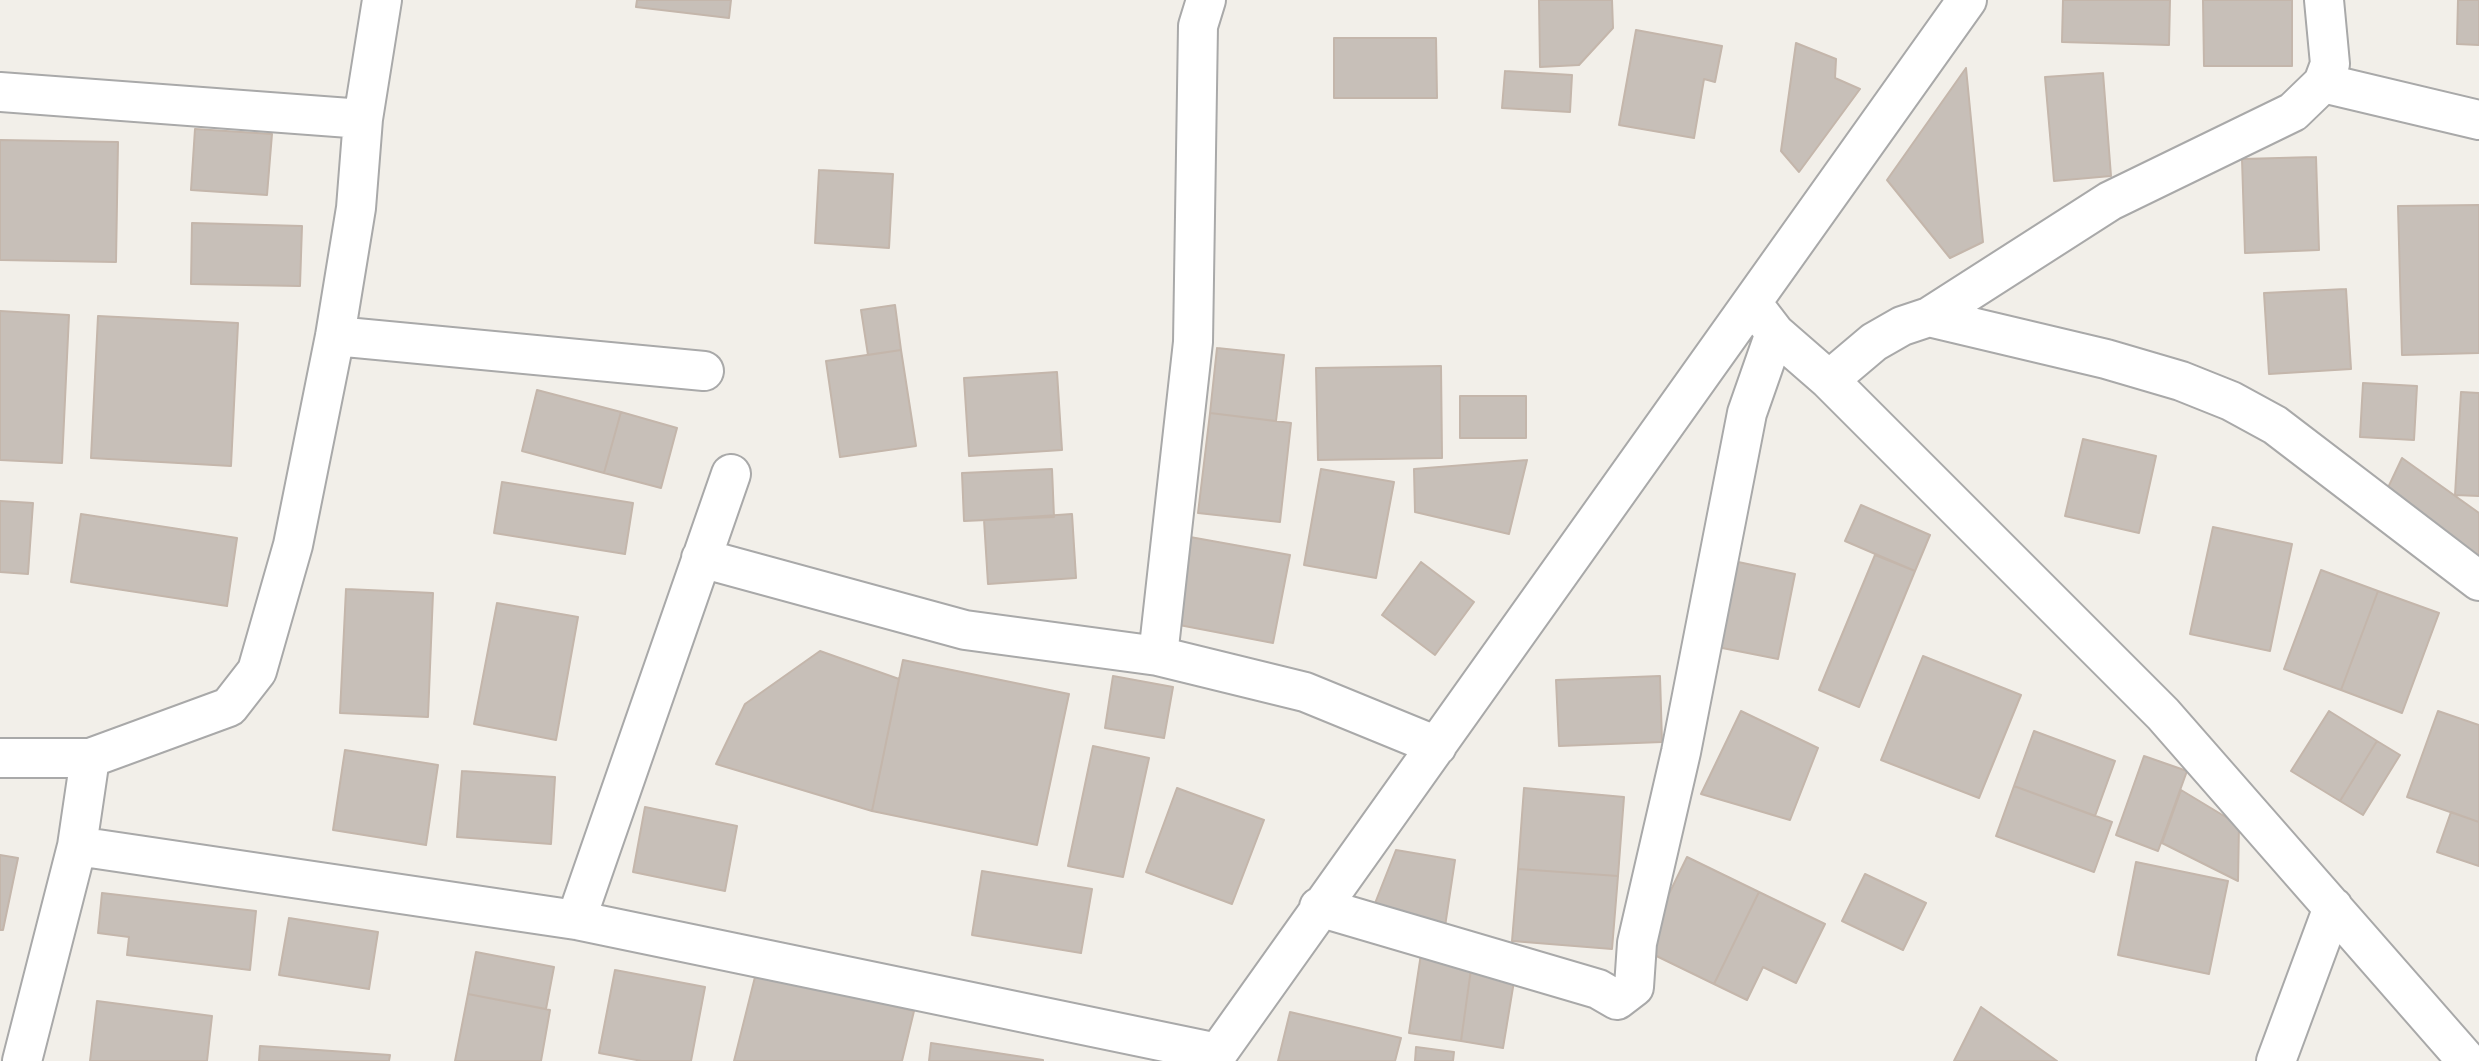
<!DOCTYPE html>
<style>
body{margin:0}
canvas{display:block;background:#f2efe9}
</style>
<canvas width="2479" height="1061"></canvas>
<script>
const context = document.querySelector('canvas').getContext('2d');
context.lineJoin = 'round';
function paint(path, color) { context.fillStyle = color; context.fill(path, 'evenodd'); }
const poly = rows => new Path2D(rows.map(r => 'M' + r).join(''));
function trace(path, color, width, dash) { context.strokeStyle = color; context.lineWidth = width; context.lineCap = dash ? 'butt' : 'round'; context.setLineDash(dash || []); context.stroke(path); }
const building = poly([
 [637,0,731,0,729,18,636,7,637,0],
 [1539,0,1612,0,1613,28,1579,65,1540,67,1539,0],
 [2063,0,2170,0,2169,45,2062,42,2063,0],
 [2203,0,2292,0,2292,66,2204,66,2203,0],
 [2458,0,2479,0,2479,45,2457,44,2458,0],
 [1636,30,1722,46,1715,82,1704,79,1694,138,1619,125,1636,30],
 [1334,38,1436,38,1437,98,1334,98,1334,38],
 [1796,43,1836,59,1835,78,1860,89,1799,172,1781,151,1796,43],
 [1966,68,1983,242,1950,258,1887,180,1966,68],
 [1505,71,1572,75,1570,112,1502,108,1505,71],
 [2103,73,2111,176,2054,181,2045,77,2103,73],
 [195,129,272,134,267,195,191,190,195,129],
 [0,140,118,142,116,262,0,260,0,140],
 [2316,157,2319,250,2245,253,2242,159,2316,157],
 [819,170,893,174,889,248,815,243,819,170],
 [2479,205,2479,353,2402,355,2398,206,2479,205],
 [192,223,302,226,300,286,191,284,192,223],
 [2346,289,2351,369,2269,374,2264,293,2346,289],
 [895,305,901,350,868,355,861,310,895,305],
 [0,311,69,315,62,463,0,460,0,311],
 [98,316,238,323,231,466,91,458,98,316],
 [1217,348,1284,355,1276,421,1210,413,1217,348],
 [901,350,916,446,840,457,826,361,901,350],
 [1441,366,1442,458,1318,460,1316,368,1441,366],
 [1057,372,1062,450,969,456,964,378,1057,372],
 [2363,383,2417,386,2414,440,2360,437,2363,383],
 [537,390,621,412,604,473,522,451,537,390],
 [2461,392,2479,393,2479,496,2455,495,2461,392],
 [1460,396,1526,396,1526,438,1460,438,1460,396],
 [621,412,677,428,661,488,604,473,621,412],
 [1210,413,1291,423,1280,522,1198,513,1210,413],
 [2083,439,2156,456,2139,533,2065,516,2083,439],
 [2402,458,2479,513,2479,561,2385,494,2402,458],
 [1527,460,1509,534,1415,512,1414,469,1527,460],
 [1052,469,1054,517,964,521,962,473,1052,469],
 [1321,469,1394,482,1376,578,1304,565,1321,469],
 [502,482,633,503,625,554,494,533,502,482],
 [0,501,33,503,28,574,0,572,0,501],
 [1861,505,1930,535,1915,571,1845,541,1861,505],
 [81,514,237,538,227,606,71,582,81,514],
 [1072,514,1076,578,988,584,984,520,1072,514],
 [2213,527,2292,544,2270,651,2190,634,2213,527],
 [1190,537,1290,555,1273,643,1174,624,1190,537],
 [1875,555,1915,571,1859,707,1819,690,1875,555],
 [1724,559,1795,574,1778,659,1707,645,1724,559],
 [1421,562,1474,602,1435,655,1382,615,1421,562],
 [2321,570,2378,591,2341,690,2284,669,2321,570],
 [346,589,433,593,428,717,340,713,346,589],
 [2378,591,2439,613,2402,713,2341,690,2378,591],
 [497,603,578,617,556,740,474,724,497,603],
 [820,651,899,679,872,811,716,764,745,704,820,651],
 [1923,656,2021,695,1979,798,1881,760,1923,656],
 [903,660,1069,694,1037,845,872,811,903,660],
 [1113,676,1173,687,1164,738,1105,728,1113,676],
 [1660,676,1662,742,1559,746,1556,680,1660,676],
 [1741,711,1818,748,1790,820,1701,794,1741,711],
 [2329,711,2377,741,2340,801,2291,771,2329,711],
 [2438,711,2479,725,2479,822,2407,797,2438,711],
 [2034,731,2115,761,2095,816,2014,786,2034,731],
 [2377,741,2400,755,2363,815,2340,801,2377,741],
 [1093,746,1149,758,1123,877,1068,866,1093,746],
 [345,750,438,765,426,845,333,830,345,750],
 [2144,756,2187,771,2158,851,2116,835,2144,756],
 [462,771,555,777,551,844,457,837,462,771],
 [2014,786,2112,822,2094,872,1996,836,2014,786],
 [1177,788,1264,820,1232,904,1146,872,1177,788],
 [1524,788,1624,797,1618,876,1518,869,1524,788],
 [2181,790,2239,825,2238,881,2162,843,2181,790],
 [645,807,737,826,725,891,633,872,645,807],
 [2451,812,2479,822,2479,866,2437,852,2451,812],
 [1396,850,1455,860,1444,933,1370,916,1396,850],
 [0,855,18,858,3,930,0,930,0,855],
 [1687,857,1759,892,1714,984,1642,949,1687,857],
 [2136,862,2228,881,2209,974,2118,955,2136,862],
 [1518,869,1618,876,1612,949,1512,941,1518,869],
 [982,871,1092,889,1081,953,972,935,982,871],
 [1865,874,1926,903,1903,950,1842,921,1865,874],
 [1759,892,1825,924,1796,983,1763,967,1747,1000,1714,984,1759,892],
 [102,893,256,911,250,970,127,955,129,937,98,933,102,893],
 [289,918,378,932,369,989,279,975,289,918],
 [476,952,554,967,546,1009,468,994,476,952],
 [1421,954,1472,962,1461,1041,1409,1033,1421,954],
 [1472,962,1516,969,1503,1048,1461,1041,1472,962],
 [615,970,705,987,691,1061,642,1061,599,1053,615,970],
 [756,973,914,1011,902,1061,734,1061,756,973],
 [468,994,550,1010,541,1061,455,1061,468,994],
 [97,1001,212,1016,207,1061,90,1061,97,1001],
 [1981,1007,2057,1061,1954,1061,1981,1007],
 [1290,1012,1401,1038,1395,1061,1278,1061,1290,1012],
 [931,1043,1043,1060,1043,1061,929,1061,931,1043],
 [260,1046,390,1055,389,1061,259,1061,260,1046],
 [1416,1047,1454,1052,1453,1061,1415,1061,1416,1047]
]);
const minor = poly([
 [1206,0,1198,26,1193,342,1158,656,1305,692,1437,746],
 [2323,83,2479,120],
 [0,92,363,119],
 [1752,303,1775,333,1829,380,2163,714,2467,1061],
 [1929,317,2110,201,2293,112,2323,83,2330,64,2324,0],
 [335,336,704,371],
 [1829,380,1874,342,1902,326,1929,317,2106,359,2181,381,2231,401,2275,425,2479,581],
 [701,558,965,630,1158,656],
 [0,758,90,758,77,846,22,1061],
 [90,758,229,707,257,671,293,545,335,336,356,208,363,119,382,0],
 [77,846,576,920,1218,1053],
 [1319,907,1598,989,1617,1000,1634,987,1637,943,1681,752,1747,413,1775,333],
 [576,920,731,474],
 [1212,1061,1967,0],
 [2276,1061,2333,907]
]);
paint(building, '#c7bfb8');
trace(building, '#c4b6ab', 2);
trace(minor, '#a9a9a9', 42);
trace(minor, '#fff', 38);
</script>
